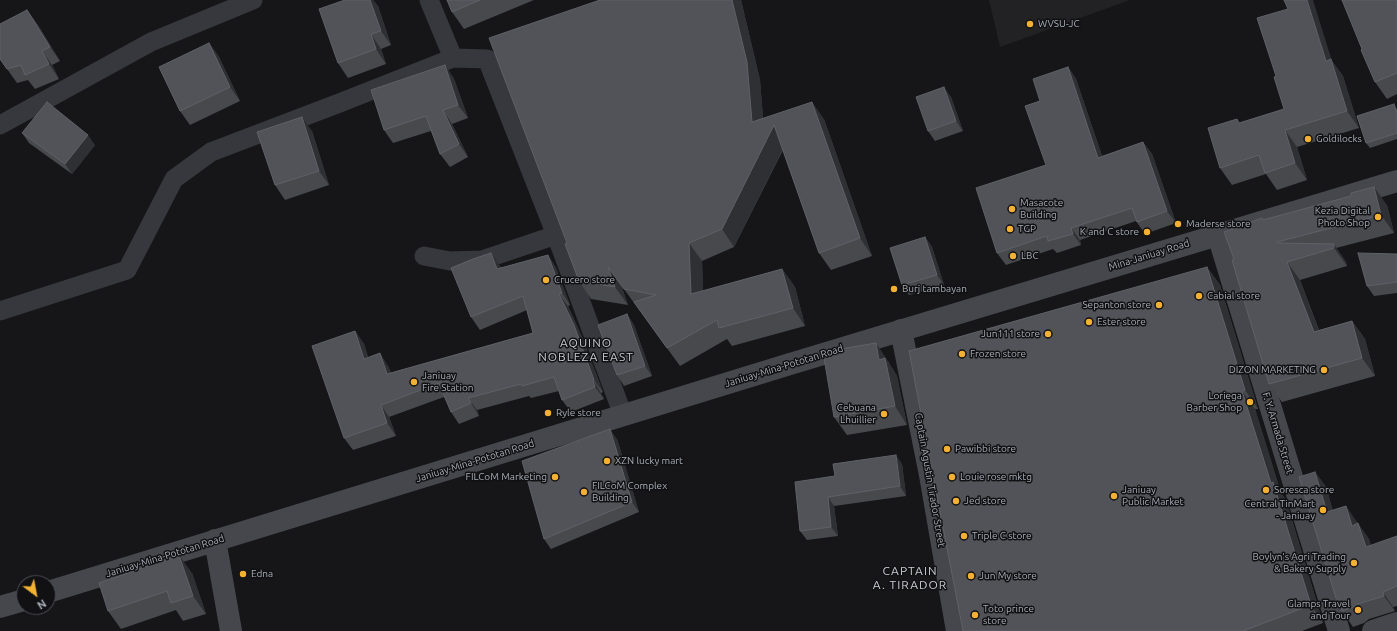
<!DOCTYPE html>
<style>
body{margin:0}
#map{position:relative;width:1397px;height:631px;overflow:hidden;background:#161618;font-family:Ubuntu,sans-serif}
canvas{display:block}
.north{position:absolute;left:16px;top:575px;width:40px;height:40px;box-sizing:border-box;background:#111113;border:1px solid #4d4f55;border-radius:50%;rotate:148deg;font-size:11px;font-weight:700;line-height:16px;text-align:center;color:#a8adb8}
.north::after{content:'';display:block;margin:auto;width:14px;height:18px;background:#f2b134;clip-path:polygon(50% 0,100% 100%,50% 72%,0 100%)}
</style>
<div id="map">
<canvas width="1397" height="631"></canvas>
<div class="north">N</div>
</div>
<script>
const context = document.querySelector('canvas').getContext('2d');
context.lineJoin = 'round';
function paint(path, color) { context.fillStyle = color; context.fill(path, 'evenodd'); }
const poly = rows => new Path2D(rows.map(r => 'M' + r).join(''));
function trace(path, color, width, dash) { context.strokeStyle = color; context.lineWidth = width; context.lineCap = dash ? 'butt' : 'round'; context.setLineDash(dash || []); context.stroke(path); }
function write(font, color, halo, rows, align = 'center') {
  context.font = font + ' Ubuntu,sans-serif'; context.lineWidth = 3; context.setLineDash([]); context.textBaseline = 'middle'; context.strokeStyle = halo; context.fillStyle = color; for (const [text, x, y, turn = 0] of rows) {
    context.save(); context.translate(x, y); context.rotate((+turn || 0) * Math.PI / 180); context.textAlign = isNaN(turn) ? turn : align; if (halo) context.strokeText(text, 0, 0); context.fillText(text, 0, 0); context.restore();
  }
}
const built = poly([
 [989,0,1130,0,1000,47]
]);
const street = poly([
 [429,0,453,58],
 [0,125,151,42,253,0],
 [424,256,450,261,482,260,556,235],
 [0,311,127,270,174,179,211,152,342,102,453,58,487,59,556,235,623,415]
]);
const secondary = poly([
 [1218,235,1339,631],
 [901,330,930,475,957,631],
 [215,540,231,631],
 [48,592,790,364,1397,181],
 [0,607,24,600],
 [1373,631,1397,623]
]);
const wall = poly([
 [345,0,373,0,378,6,391,45,381,49,386,64,348,78,338,63],
 [447,0,534,0,464,29,452,12],
 [600,0,741,0,760,80,763,119,824,119,872,256,831,270,819,253,783,150,734,247,702,261,703,291,782,269,795,287,805,326,732,346,727,339,680,366,621,285,628,305,591,299,579,281,567,243],
 [1397,0,1397,94,1387,99,1375,82,1362,49],
 [1288,9,1332,61,1343,76,1359,128,1297,147,1307,180,1277,190,1266,174,1232,185,1220,168,1240,123,1284,109,1276,76],
 [27,10,38,25,60,61,52,65,59,79,35,89,28,80,17,83,0,59],
 [209,43,219,57,240,101,190,125,180,111],
 [445,65,454,79,468,118,452,124,468,157,450,167,440,154,431,131,393,143,384,130],
 [1068,67,1076,79,1102,156,1143,142,1152,154,1176,223,1145,234,1136,221,1080,240,1081,245,1057,253,1053,249,1006,265,997,253,1046,165,1040,101],
 [951,97,963,131,935,141,928,131],
 [1397,108,1397,139,1370,148,1366,143],
 [312,131,329,185,285,200,275,185],
 [22,133,95,145,72,174,29,143],
 [1387,205,1394,233,1336,248,1346,262,1347,266,1300,280,1319,330,1352,321,1365,339,1375,376,1282,402,1269,384,1234,259,1264,220],
 [925,237,932,247,944,285,909,295,902,285],
 [1397,254,1397,293,1374,296,1367,286],
 [548,255,556,268,570,305,568,306,582,337,603,392,601,393,604,399,571,412,562,400,559,391,531,398,529,396,477,410,479,416,459,424,451,412,444,397,389,417,396,436,353,450,344,438,355,331,364,344,368,357,388,366,391,373,533,333,527,310,480,330,471,317,500,266,501,268],
 [1207,267,1220,285,1258,409,1255,409,1281,493,1286,500,1323,623,1302,631,963,631],
 [627,314,634,325,652,376,624,386,617,375],
 [888,361,889,363,897,376,907,425,847,435,834,417],
 [617,439,639,512,551,549,544,539],
 [902,464,906,496,834,506,838,536,807,540,800,531,835,476],
 [1315,472,1326,487,1333,511,1357,522,1358,524,1369,539,1371,546,1397,536,1397,606,1393,607,1395,611,1369,619,1364,623,1353,627,1342,611,1339,603,1336,598],
 [192,573,206,614,183,621,176,610,121,629,108,611]
]);
const shadedWall = poly([
 [370,0,373,0,378,6,391,45,381,31],
 [732,0,741,0,760,80,765,140,752,122],
 [1307,0,1313,0,1332,61,1343,76,1359,128,1347,111,1326,61],
 [27,10,38,25,60,61,50,47],
 [371,34,381,49,386,64,376,49],
 [209,43,219,57,240,101,230,87],
 [42,51,52,65,59,79,49,64],
 [445,65,454,79,468,118,458,105],
 [1068,67,1076,79,1107,170,1098,158],
 [944,87,951,97,963,131,956,121],
 [812,102,824,119,872,256,860,238],
 [443,110,452,124,468,157,459,144],
 [302,117,312,131,329,185,319,171],
 [774,125,786,143,734,247,722,229],
 [1285,130,1297,147,1307,180,1295,163],
 [88,135,95,145,72,174,65,164],
 [1143,142,1152,154,1176,223,1167,211],
 [1374,187,1387,205,1394,233,1381,215],
 [1071,228,1080,240,1081,245,1073,234],
 [925,237,932,247,944,285,937,275],
 [689,243,702,261,704,312,691,294],
 [1334,244,1346,262,1347,266,1334,248],
 [491,253,500,266,506,282,497,269],
 [548,255,556,268,570,305,562,293],
 [1287,262,1300,280,1326,350,1314,332],
 [608,267,621,285,628,305,615,287],
 [1207,267,1220,285,1258,409,1245,390],
 [782,269,795,287,805,326,793,308],
 [559,294,568,306,582,337,603,392,594,380],
 [627,314,634,325,652,376,645,366],
 [1352,321,1365,339,1375,376,1362,358],
 [355,331,364,344,373,371,364,359],
 [876,343,888,361,889,363,897,376,907,425,895,406,879,360],
 [380,353,388,366,396,386,387,374],
 [593,380,601,393,604,399,595,387],
 [1242,391,1255,409,1281,493,1286,500,1323,623,1311,605,1271,483],
 [468,398,477,410,479,416,471,403],
 [381,405,389,417,396,436,387,423],
 [610,429,617,439,639,512,632,502],
 [896,455,902,464,906,496,900,486],
 [1315,472,1326,487,1338,528,1327,512],
 [828,497,834,506,838,536,831,527],
 [1346,506,1357,522,1363,541,1352,526],
 [1358,523,1369,539,1377,563,1366,547],
 [179,555,192,573,206,614,193,596],
 [1383,592,1393,607,1395,611,1384,596]
]);
const building = poly([
 [345,0,370,0,381,31,371,34,376,49,338,63,319,9,345,0],
 [447,0,480,0,452,12,447,0],
 [600,0,732,0,747,62,752,122,812,102,860,238,819,253,774,125,722,229,689,243,691,294,782,269,793,308,719,328,717,320,667,348,634,302,656,295,624,289,608,267,615,287,579,281,565,244,567,243,489,38,600,0],
 [1284,0,1307,0,1326,61,1331,59,1347,111,1285,130,1295,163,1265,173,1259,155,1220,168,1208,128,1237,119,1239,123,1284,109,1274,77,1276,76,1257,18,1288,9,1284,0],
 [1342,0,1397,0,1397,73,1375,82,1361,50,1362,49,1342,0],
 [27,10,50,47,42,51,49,64,25,75,21,65,7,69,0,59,0,24,27,10],
 [209,43,230,87,180,111,159,67,209,43],
 [445,65,458,105,443,110,459,144,440,154,426,116,384,130,371,90,445,65],
 [1068,67,1098,158,1143,142,1167,211,1137,222,1132,208,1071,228,1073,234,1048,241,1047,236,997,253,976,188,1046,165,1025,106,1040,101,1033,79,1068,67],
 [944,87,956,121,928,131,916,97,944,87],
 [47,102,88,135,65,164,22,133,47,102],
 [1394,104,1397,113,1397,133,1366,143,1357,116,1394,104],
 [302,117,319,171,275,185,257,132,302,117],
 [1374,187,1381,215,1277,242,1277,243,1334,244,1334,248,1287,262,1314,332,1352,321,1362,358,1269,384,1232,260,1234,259,1224,232,1262,218,1263,220,1351,196,1351,193,1374,187],
 [925,237,937,275,902,285,890,248,925,237],
 [491,253,497,269,548,255,562,293,559,294,574,325,594,380,593,380,595,387,562,400,554,377,522,386,521,384,468,398,471,403,451,412,439,383,381,405,387,423,344,438,312,346,355,331,364,359,380,353,387,374,533,333,523,296,471,317,451,268,473,259,491,253],
 [1358,253,1397,254,1397,282,1367,286,1358,253],
 [1207,267,1245,390,1242,391,1271,483,1273,482,1311,605,1243,631,963,631,909,351,1207,267],
 [627,314,645,366,617,375,598,325,627,314],
 [876,343,879,360,885,358,895,406,834,417,823,352,876,343],
 [610,429,632,502,544,539,522,461,610,429],
 [896,455,900,486,828,497,831,527,800,531,795,482,835,476,833,464,896,455],
 [1315,472,1327,512,1346,506,1352,526,1358,523,1366,547,1397,536,1397,586,1383,592,1384,596,1358,604,1353,607,1342,611,1337,598,1336,598,1299,477,1315,472],
 [179,555,193,596,171,603,167,591,108,611,99,583,179,555]
]);
const markers = [
 [1030,24,4,"#f2b134"],
 [1308,139,4,"#f2b134"],
 [1012,209,4,"#f2b134"],
 [1378,217,4,"#f2b134"],
 [1178,224,4,"#f2b134"],
 [1010,229,4,"#f2b134"],
 [1147,232,4,"#f2b134"],
 [1013,256,4,"#f2b134"],
 [546,280,4,"#f2b134"],
 [894,289,4,"#f2b134"],
 [1199,296,4,"#f2b134"],
 [1159,305,4,"#f2b134"],
 [1089,322,4,"#f2b134"],
 [1048,334,4,"#f2b134"],
 [962,354,4,"#f2b134"],
 [1324,370,4,"#f2b134"],
 [414,382,4,"#f2b134"],
 [1250,402,4,"#f2b134"],
 [548,413,4,"#f2b134"],
 [884,414,4,"#f2b134"],
 [947,449,4,"#f2b134"],
 [607,461,4,"#f2b134"],
 [555,477,4,"#f2b134"],
 [952,477,4,"#f2b134"],
 [1266,490,4,"#f2b134"],
 [584,492,4,"#f2b134"],
 [1114,496,4,"#f2b134"],
 [956,501,4,"#f2b134"],
 [1323,510,4,"#f2b134"],
 [964,536,4,"#f2b134"],
 [1354,563,4,"#f2b134"],
 [243,574,4,"#f2b134"],
 [971,576,4,"#f2b134"],
 [1358,610,4,"#f2b134"],
 [975,615,4,"#f2b134"]
];
const poiNames = [
 ["WVSU-JC",1038,24],
 ["Goldilocks",1316,139],
 ["Masacote",1020,203],
 ["Building",1020,215],
 ["Kezia Digital",1370,211,"right"],
 ["Photo Shop",1370,223,"right"],
 ["Maderse store",1186,224],
 ["TGP",1018,229],
 ["K and C store",1139,232,"right"],
 ["LBC",1021,256],
 ["Crucero store",554,280],
 ["Burj tambayan",902,289],
 ["Cabial store",1207,296],
 ["Sepanton store",1151,305,"right"],
 ["Ester store",1097,322],
 ["Jun111 store",1040,334,"right"],
 ["Frozen store",970,354],
 ["DIZON MARKETING",1316,370,"right"],
 ["Janiuay",422,376],
 ["Fire Station",422,388],
 ["Loriega",1242,396,"right"],
 ["Barber Shop",1242,408,"right"],
 ["Cebuana",876,408,"right"],
 ["Lhuillier",876,420,"right"],
 ["Ryle store",556,413],
 ["Pawibbi store",955,449],
 ["XZN lucky mart",615,461],
 ["FILCoM Marketing",547,477,"right"],
 ["Louie rose mktg",960,477],
 ["FILCoM Complex",592,486],
 ["Building",592,498],
 ["Janiuay",1122,490],
 ["Public Market",1122,502],
 ["Soresca store",1274,490],
 ["Jed store",964,501],
 ["Central TinMart",1315,504,"right"],
 ["- Janiuay",1315,516,"right"],
 ["Triple C store",972,536],
 ["Boylyn's Agri Trading",1346,557,"right"],
 ["& Bakery Supply",1346,569,"right"],
 ["Edna",251,574],
 ["Jun My store",979,576],
 ["Glamps Travel",1350,604,"right"],
 ["and Tour",1350,616,"right"],
 ["Toto prince",983,609],
 ["store",983,621]
];
const streetNames = [
 ["Mina-Janiuay Road",1149,255,-17],
 ["Janiuay-Mina-Pototan Road",784,366,-17],
 ["F. Y. Armada Street",1278,433,73],
 ["Janiuay-Mina-Pototan Road",475,461,-17],
 ["Captain Agustin Tirador Street",930,480,80],
 ["Janiuay-Mina-Pototan Road",165,556,-17]
];
const quarterNames = [
 ["AQUINO",586,343],
 ["NOBLEZA EAST",586,357],
 ["CAPTAIN",910,571],
 ["A. TIRADOR",910,585]
];
paint(built, '#222225');
trace(street, '#37383d', 19);
trace(secondary, '#45474d', 22);
paint(wall, '#47494d');
paint(shadedWall, '#2f3033');
paint(building, '#525359');
trace(building, '#5f6168', 1);
for (const [x, y, r, color] of markers) { const dot = new Path2D(); dot.arc(x, y, r, 0, 2 * Math.PI); context.fillStyle = color; context.fill(dot); trace(dot, '#111113', 1.5); }
write('10px', '#a8adb8', '#111113', poiNames, 'left');
write('10px', '#a8adb8', '#111113', streetNames);
context.letterSpacing = '1px';
write('12px', '#c9ccd4', '#111113', quarterNames);
context.letterSpacing = '0px';
</script>
